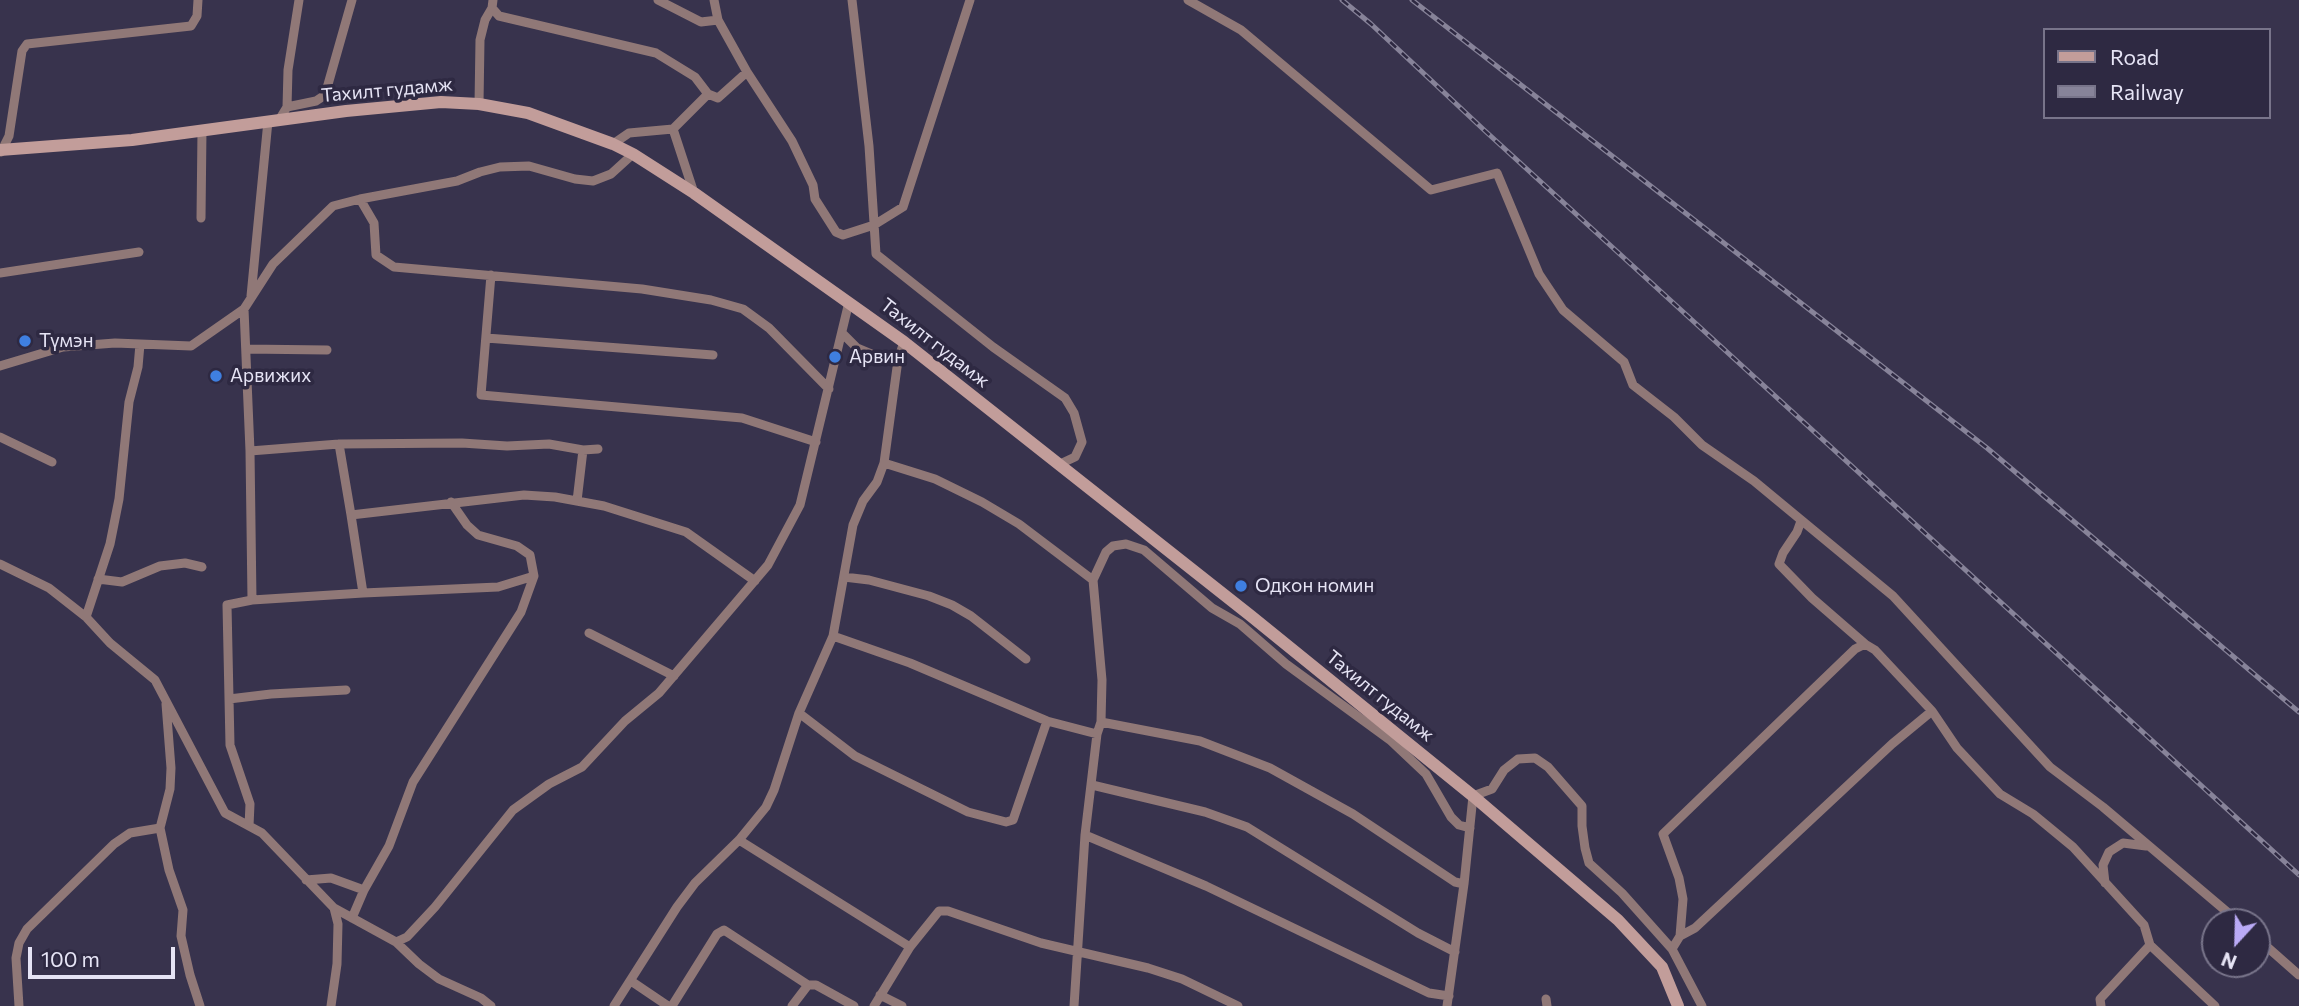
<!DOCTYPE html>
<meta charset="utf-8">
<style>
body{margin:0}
#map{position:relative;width:2299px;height:1006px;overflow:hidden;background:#38334d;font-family:Commissioner,sans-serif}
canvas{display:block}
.legend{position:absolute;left:2043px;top:28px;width:228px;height:91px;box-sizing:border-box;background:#2e2942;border:2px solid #78748a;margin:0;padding:9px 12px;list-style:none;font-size:21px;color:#e6e4f5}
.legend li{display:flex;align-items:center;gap:14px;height:35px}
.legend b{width:35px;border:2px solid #78748a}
.north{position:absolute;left:2201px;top:908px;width:70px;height:70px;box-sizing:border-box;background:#2e2942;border:2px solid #78748a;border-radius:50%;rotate:202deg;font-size:19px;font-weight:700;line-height:28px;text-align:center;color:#e6e4f5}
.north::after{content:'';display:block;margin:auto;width:24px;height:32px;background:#baaaf6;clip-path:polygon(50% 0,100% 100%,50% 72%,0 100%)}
.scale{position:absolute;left:28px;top:947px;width:147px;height:32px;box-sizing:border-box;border:4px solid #e6e4f5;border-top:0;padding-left:9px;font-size:21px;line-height:24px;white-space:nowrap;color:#e6e4f5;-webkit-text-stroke:5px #2e2942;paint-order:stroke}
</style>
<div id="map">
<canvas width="2299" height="1006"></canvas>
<ul class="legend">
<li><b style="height:9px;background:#c29d9a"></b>Road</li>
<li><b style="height:9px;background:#878399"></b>Railway</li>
</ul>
<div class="north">N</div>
<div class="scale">100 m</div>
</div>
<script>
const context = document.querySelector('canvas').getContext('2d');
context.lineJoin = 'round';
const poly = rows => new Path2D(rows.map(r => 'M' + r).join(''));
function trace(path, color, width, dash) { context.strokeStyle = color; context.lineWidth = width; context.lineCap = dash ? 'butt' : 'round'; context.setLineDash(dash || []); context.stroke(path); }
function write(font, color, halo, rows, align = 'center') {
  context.font = font + ' Commissioner,sans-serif'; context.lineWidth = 7; context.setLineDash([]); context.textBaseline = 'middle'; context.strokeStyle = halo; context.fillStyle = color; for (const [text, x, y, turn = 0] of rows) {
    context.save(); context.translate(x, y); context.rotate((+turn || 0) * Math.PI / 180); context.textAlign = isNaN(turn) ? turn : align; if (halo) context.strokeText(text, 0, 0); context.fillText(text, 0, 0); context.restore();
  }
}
const minor = poly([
 [493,0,492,8,499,16,656,53,695,77,708,94],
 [658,0,701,22,718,20],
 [714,0,718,20,747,72,792,141,813,185,815,199,836,232,843,235,874,225,903,207,970,0],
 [852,0,869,146,876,254,993,347,1065,398,1074,413,1082,442,1075,457,1060,464],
 [1188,0,1241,30,1431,190,1497,173,1539,274,1563,310,1624,362,1633,385,1674,417,1702,445,1754,481,1893,596,2050,767,2103,807,2239,922],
 [479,104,480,40,485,20,492,8],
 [287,107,288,70,299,0],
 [279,120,287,107,316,101,325,95,352,0],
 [673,129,694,193],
 [613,144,629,133,673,129,708,94,718,98,747,72],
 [1,152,9,136,22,51,27,44,191,26,197,16,198,0],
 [360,199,374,223,376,255,394,267,642,289,711,300,743,309,769,328,829,389],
 [201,218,202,130],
 [0,273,139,252],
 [491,275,481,395,742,418,816,442],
 [251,296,268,121],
 [244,309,250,451,252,600,227,605,230,745,250,804,249,826],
 [843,334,857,348,876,356,898,360],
 [486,338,713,355],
 [246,349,327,350],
 [0,366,63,347,115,343,191,346,244,309,273,264,333,206,360,199,457,181,480,172,500,167,529,166,575,179,593,181,611,174,633,154],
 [0,437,52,462],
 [339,444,351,515,524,495,555,497,604,506,686,532,755,581],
 [250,451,339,444,462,443,507,446,549,444,583,450,598,449],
 [884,463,935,479,982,502,1019,524,1093,580],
 [577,501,583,450],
 [1801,521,1797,532,1783,553,1779,564,1812,598,1865,644],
 [0,564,49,588,86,617,110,643,155,680,225,813,262,833,334,908,396,942,407,937,435,907,513,810,549,784,582,767,625,721,659,693,768,565,800,505,849,302],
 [844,577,869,580,929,596,952,605,971,616,1026,659],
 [98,579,122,582,160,566,185,563,202,567],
 [363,593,498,587,534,576],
 [252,600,363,593,351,515],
 [86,617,110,544,119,499,129,402,138,367,140,344],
 [589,633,674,676],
 [833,636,910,663,1047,721,1097,734],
 [229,699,271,694,346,690],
 [166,704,171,768,170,789,160,828,169,870,183,910,181,936,190,975,200,1006],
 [799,713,855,756,968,812,1006,822,1013,820,1047,721],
 [1101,722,1200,741,1270,768,1353,814,1455,882,1464,884],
 [1092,785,1205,812,1247,827,1418,933,1455,952],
 [1085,835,1206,886,1429,993,1449,996],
 [739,840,910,947],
 [306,880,331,878,364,890],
 [2105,883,2103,865,2109,852,2123,843,2146,846],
 [352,918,364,890,389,846,413,782,521,612,534,576,530,555,517,546,478,535,467,525,451,502],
 [1680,936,1683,899,1679,878,1663,834,1855,649,1865,644,1875,650,1932,711],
 [2257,938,2299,975],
 [396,942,419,964,439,979,481,998,491,1006],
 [1672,949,1680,936,1695,928,1892,744,1932,711,1957,748,2000,794,2033,814,2073,847,2144,925,2150,945,2215,1006],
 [631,981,668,1006],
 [880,995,902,1006],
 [1546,999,1547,1006],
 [19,1006,16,958,19,943,27,929,114,844,130,833,160,828],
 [331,1006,337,964,338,924,334,908],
 [614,1006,677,907,695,883,739,840,766,807,774,790,799,713,833,636,853,525,863,501,877,482,884,463,898,360,904,342],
 [672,1006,717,934,724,930,808,985],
 [792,1006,808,985,816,985,854,1006],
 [874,1006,910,947,939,911,948,911,1041,943,1148,968,1182,979,1238,1006],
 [1074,1006,1085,835,1097,734,1101,722,1102,680,1093,580,1106,552,1113,546,1126,544,1144,550,1212,608,1240,624,1286,664,1390,740,1426,774,1451,817,1459,825,1470,828],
 [1447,1006,1464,884,1473,796,1492,789,1504,770,1518,759,1535,758,1548,767,1582,806,1582,826,1585,848,1589,863,1622,893,1672,949,1702,1006],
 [2101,1006,2100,999,2150,945]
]);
const secondary = poly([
 [0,150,132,140,346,111,441,102,479,104,528,113,613,144,633,154,694,193,904,342,1251,616,1473,796,1618,920,1662,967,1678,1006]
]);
const rail = poly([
 [1342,0,1371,24,1483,129,2299,875],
 [1412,0,1987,448,2299,712]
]);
const markers = [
 [25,341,7,"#3f7fe0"],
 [835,357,7,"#3f7fe0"],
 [216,376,7,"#3f7fe0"],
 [1241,586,7,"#3f7fe0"]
];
const streetNames = [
 ["Тахилт гудамж",387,90,-5],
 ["Тахилт гудамж",935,343,38],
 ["Тахилт гудамж",1380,696,39]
];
const poiNames = [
 ["Түмэн",39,341],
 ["Арвин",849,357],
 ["Арвижих",230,376],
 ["Одкон номин",1255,586]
];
trace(minor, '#907877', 9);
trace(secondary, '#c29d9a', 12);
trace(rail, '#878399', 5);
trace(rail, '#2e2942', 2.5, [8]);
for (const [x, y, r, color] of markers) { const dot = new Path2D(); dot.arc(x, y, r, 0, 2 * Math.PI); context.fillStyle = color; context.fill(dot); trace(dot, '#2e2942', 2.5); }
write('19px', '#e6e4f5', '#2e2942', streetNames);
write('19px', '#e6e4f5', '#2e2942', poiNames, 'left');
</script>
